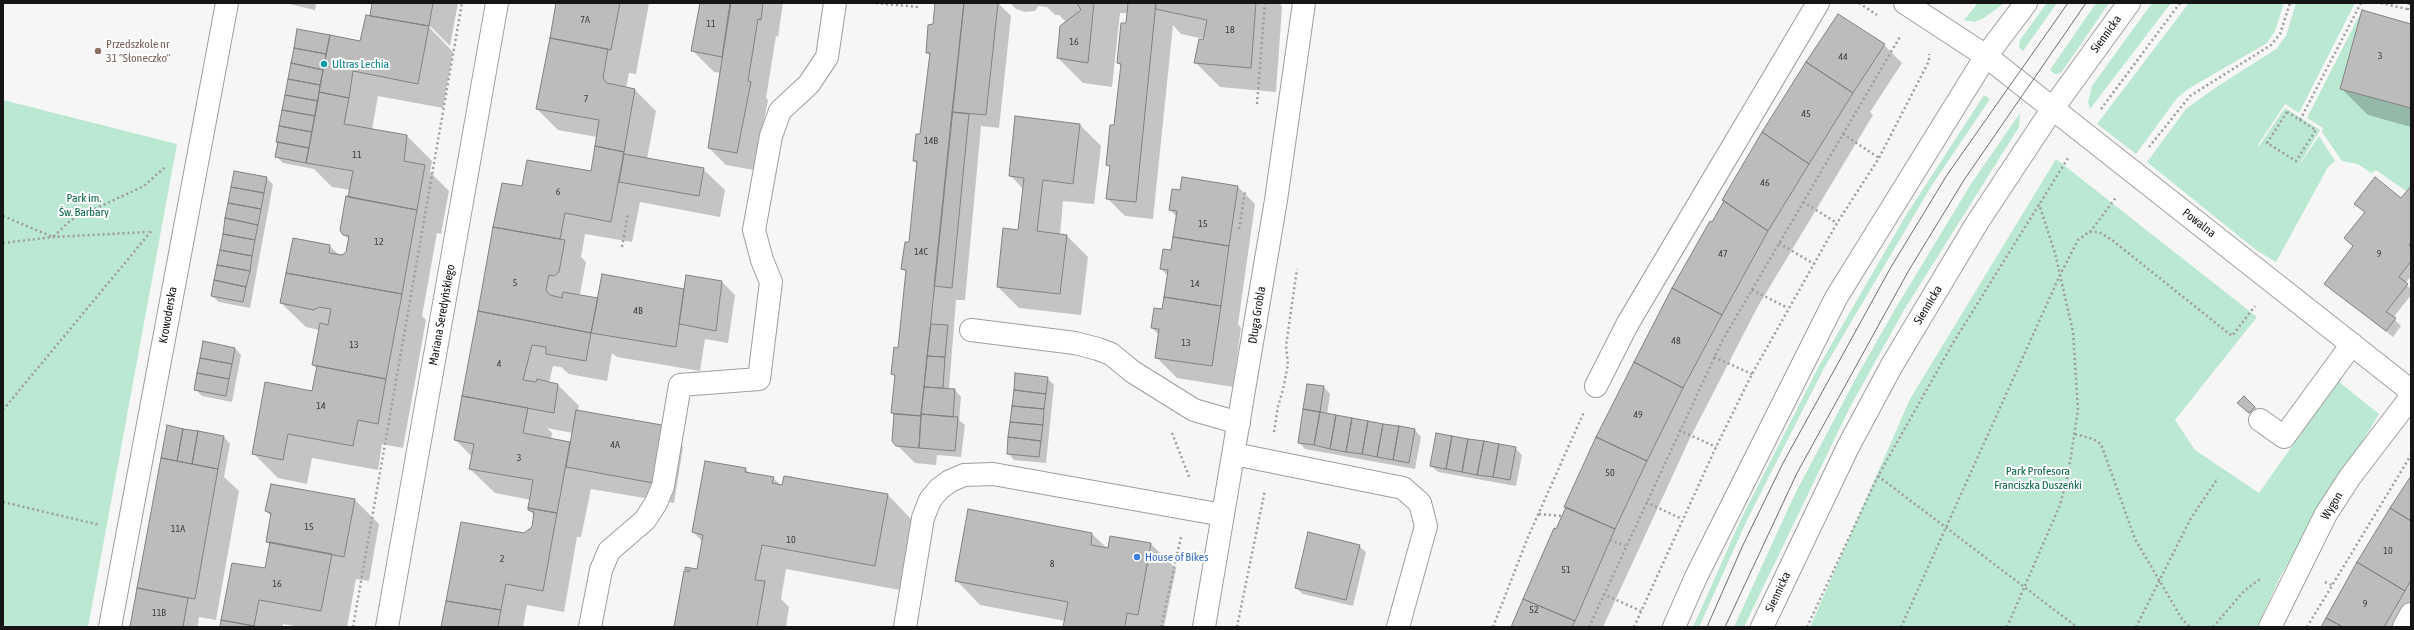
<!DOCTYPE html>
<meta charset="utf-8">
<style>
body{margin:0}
#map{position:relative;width:2414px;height:630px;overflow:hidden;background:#f6f6f7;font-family:"Asap Condensed",sans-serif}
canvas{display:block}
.frame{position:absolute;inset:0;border:4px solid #151516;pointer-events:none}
</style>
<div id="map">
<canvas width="2414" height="630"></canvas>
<div class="frame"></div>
</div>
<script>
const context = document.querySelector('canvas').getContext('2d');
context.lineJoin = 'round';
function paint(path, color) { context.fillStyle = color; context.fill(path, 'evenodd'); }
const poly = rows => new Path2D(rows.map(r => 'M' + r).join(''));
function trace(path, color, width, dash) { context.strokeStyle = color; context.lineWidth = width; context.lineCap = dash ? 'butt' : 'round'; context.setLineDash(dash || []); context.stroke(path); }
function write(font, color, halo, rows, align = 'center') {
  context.font = font + ' "Asap Condensed",sans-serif'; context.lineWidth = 4; context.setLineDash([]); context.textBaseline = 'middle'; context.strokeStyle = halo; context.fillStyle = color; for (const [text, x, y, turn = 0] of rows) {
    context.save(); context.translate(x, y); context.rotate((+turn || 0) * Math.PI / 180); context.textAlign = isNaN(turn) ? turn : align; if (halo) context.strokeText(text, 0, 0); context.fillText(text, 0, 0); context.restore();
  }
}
const green = poly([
 [1978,3,2004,3,1984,18,1974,22,1964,20],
 [2047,3,2057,3,2023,51,2019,47,2020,40],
 [2096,3,2109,3,2061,73,2055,74,2050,70],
 [2152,3,2171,3,2090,109,2088,102,2092,86],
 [2189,3,2284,3,2275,31,2267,43,2188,89,2177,98,2136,154,2097,124],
 [2296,3,2355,3,2299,113,2285,104,2258,145,2259,146,2285,108,2320,130,2296,170,2319,136,2335,161,2328,167,2276,262,2256,250,2147,162,2186,109,2215,88,2276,49,2286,36],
 [2362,10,2340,89,2411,108,2411,185,2406,191,2376,170,2371,173,2358,164,2342,161,2322,132,2323,128,2307,118],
 [1984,95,1990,99,1932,185,1824,368,1747,520,1699,627,1693,627,1742,517,1819,366,1905,217],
 [3,100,177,144,88,627,3,627],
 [2020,113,2019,127,1904,310,1850,407,1744,627,1734,627,1794,496,1856,378,1897,306,1971,184],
 [2056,159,2257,317,2175,420,2195,450,2259,493,2338,381,2379,414,2281,575,2257,627,1810,627,1910,399]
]);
const shadow = poly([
 [285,3,316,3,315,10],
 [373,3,458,3,450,46,428,24,428,26,453,52,443,108,378,96,372,130,407,136,432,161,430,172,449,191,441,234,437,233,422,316,426,320,403,448,382,444,378,470,312,458,307,484,278,478,253,453,313,392,317,369,313,365,319,330,306,327,281,303,294,239,330,246,340,256,347,252,349,240,344,234,351,190,332,187,314,169,283,163,276,156,298,30,361,42],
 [557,3,649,3,636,74,629,73,626,88,635,90,656,111,647,159,703,169,725,190,720,217,640,202,632,242,585,234,581,257,586,262,580,294,578,296,599,299,684,290,722,282,735,295,728,343,705,339,700,371,617,357,612,353,607,381,569,374,561,367,553,366,549,383,558,385,579,406,578,411,662,426,683,447,674,503,591,489,581,537,577,537,564,612,527,605,523,627,442,627,524,534,533,527,535,516,529,510,531,500,495,493,470,469,472,457,456,440,502,184,523,187,592,172,597,137,558,130,537,109],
 [547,428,573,433,571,443,551,439,552,433],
 [701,3,783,3,778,37,776,36,766,98,768,100,754,170,726,165,709,148,721,73,714,72,693,51],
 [936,3,998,3,1011,16,999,128,981,126,965,300,956,300,949,389,955,390,961,397,959,420,965,425,961,457,937,455,936,465,915,463,897,445,895,416,892,413,896,378,892,374,899,349,906,272,902,269,910,244,918,165,914,161,921,135,930,56,927,52,934,25],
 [1010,3,1280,3,1282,7,1276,92,1220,87,1195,62,1204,39,1181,34,1173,25,1153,219,1125,216,1107,198,1111,168,1107,165,1115,126,1122,67,1118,63,1128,13,1120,13,1112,87,1083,83,1058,58,1066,22,1059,15,1055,15,1047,7,1038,6,1035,11,1025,12,1016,9],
 [1838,15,1884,45,1902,63,1870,112,1873,115,1757,308,1689,440,1603,627,1512,627,1610,411,1712,223],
 [2411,25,2411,127,2368,115,2341,88],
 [1080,125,1101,146,1094,204,1063,201,1060,235,1067,236,1088,257,1081,315,1019,308,998,287,1019,231,1023,189,1010,175],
 [266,178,273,184,250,308,219,302,212,296],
 [1238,187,1255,204,1238,324,1241,328,1233,387,1177,378,1156,357,1159,335,1152,328,1163,310,1168,276,1161,269,1172,251,1177,217,1170,210,1181,191],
 [2411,188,2411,276,2405,284,2411,289,2411,295,2393,318,2401,326,2393,337,2325,284,2354,247,2366,213,2356,204,2401,199],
 [235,348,241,355,232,402,202,396,195,389],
 [1047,378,1054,385,1046,463,1014,460,1008,453],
 [1324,387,1330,394,1327,415,1415,430,1421,437,1415,469,1305,449,1299,442],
 [2255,407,2261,414,2256,419,2245,410],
 [168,426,224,437,230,444,224,477,239,491,216,620,199,617,198,627,131,627],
 [1515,448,1522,455,1516,486,1438,472,1431,466],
 [746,469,750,474,773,478,782,486,888,495,912,520,900,590,786,569,781,599,789,607,786,627,675,627,690,574,698,571,703,542,693,532],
 [2411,478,2411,627,2322,627],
 [354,499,379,524,369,581,356,579,347,627,299,627,283,624,283,627,221,627,266,569,270,544,267,541,272,517,266,511],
 [968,510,1092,534,1107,548,1111,537,1151,544,1176,569,1164,627,1064,627,1065,621,980,605,956,580],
 [1359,546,1366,552,1353,606,1303,594,1296,588]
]);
const building = poly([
 [372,3,433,3,429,26,370,16,372,3],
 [556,3,620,3,611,50,550,38,556,3],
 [700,3,730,3,722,57,691,51,700,3],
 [731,3,763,3,761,20,758,19,748,81,751,82,737,153,708,148,731,3],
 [935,3,964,3,921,416,891,413,895,375,891,374,894,347,898,348,906,270,901,269,905,242,909,242,917,161,913,161,916,134,920,134,930,53,926,53,928,25,933,24,935,3],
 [964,3,998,3,986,115,952,112,964,3],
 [1077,3,1094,3,1088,63,1057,58,1060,26,1081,10,1077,3],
 [1128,3,1156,3,1136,202,1106,199,1110,166,1106,165,1110,125,1114,125,1121,64,1117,63,1121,23,1126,23,1128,3],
 [1156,3,1256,3,1251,68,1194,63,1199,39,1203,40,1207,20,1155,9,1156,3],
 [2362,10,2411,24,2411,108,2340,89,2362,10],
 [1838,14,1885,44,1853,93,1806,62,1838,14],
 [366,15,429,26,418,84,353,71,349,98,319,92,330,35,360,41,366,15],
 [297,29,330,35,326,54,294,48,297,29],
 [550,38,608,49,603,78,607,83,635,89,624,152,595,146,599,120,536,109,550,38],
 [294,48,326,54,323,70,291,63,294,48],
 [1806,62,1853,93,1809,164,1762,132,1806,62],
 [291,63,323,70,320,85,288,79,291,63],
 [288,79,320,85,318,101,285,95,288,79],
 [319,92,349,98,344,124,407,135,404,161,425,165,417,210,348,197,353,171,306,163,319,92],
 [285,95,318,101,315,116,282,110,285,95],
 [282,110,315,116,312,132,279,126,282,110],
 [952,112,969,114,952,288,934,286,952,112],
 [1015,116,1080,124,1073,184,1043,180,1037,231,1067,235,1060,294,997,287,1003,228,1018,230,1024,178,1009,176,1015,116],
 [279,126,312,132,309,148,276,142,279,126],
 [1762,132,1809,164,1768,231,1722,200,1762,132],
 [278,142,309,148,306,163,275,157,278,142],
 [595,146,624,152,611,222,565,213,560,239,493,227,502,183,522,186,527,160,591,171,595,146],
 [624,154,704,168,699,196,619,182,624,154],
 [234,171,267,177,264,193,231,187,234,171],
 [1182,177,1238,186,1229,246,1173,237,1177,211,1169,210,1172,189,1180,190,1182,177],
 [2375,177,2401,198,2411,186,2411,242,2409,245,2411,247,2411,261,2399,277,2408,284,2386,312,2396,318,2386,331,2324,284,2353,246,2344,238,2365,212,2354,204,2375,177],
 [231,187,264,193,261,209,228,203,231,187],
 [346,196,417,210,402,294,286,273,293,238,330,245,329,253,342,255,346,252,349,236,343,235,340,230,346,196],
 [1724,201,1768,231,1722,315,1672,288,1710,221,1712,222,1724,201],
 [228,203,261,209,258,225,225,218,228,203],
 [225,218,258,225,255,240,223,234,225,218],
 [493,227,565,240,559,272,554,276,549,275,546,290,550,295,562,298,563,292,598,298,591,333,478,311,493,227],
 [223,234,255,240,252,256,220,250,223,234],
 [1173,237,1229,246,1221,306,1164,297,1168,270,1160,269,1163,249,1171,250,1173,237],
 [220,250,252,256,250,271,217,265,220,250],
 [217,265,250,271,246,287,214,280,217,265],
 [286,273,402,294,386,379,312,365,320,323,328,325,331,309,319,307,314,310,280,303,286,273],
 [602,274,684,289,676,347,591,333,602,274],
 [686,275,722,281,716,331,679,324,686,275],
 [214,280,246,287,243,302,211,296,214,280],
 [1672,288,1722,315,1683,388,1634,362,1672,288],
 [1164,297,1221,306,1212,366,1155,358,1159,329,1151,328,1154,308,1162,309,1164,297],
 [478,311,591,333,586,361,546,354,546,347,532,345,523,380,536,382,537,379,558,384,554,413,462,396,478,311],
 [931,324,948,325,945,357,927,356,931,324],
 [203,341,235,348,232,364,200,358,203,341],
 [927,356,945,357,943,388,924,387,927,356],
 [200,358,232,364,229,379,197,373,200,358],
 [1634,362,1683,388,1647,461,1596,437,1634,362],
 [317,366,386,379,378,424,358,420,353,446,288,434,283,460,252,454,265,382,312,391,317,366],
 [197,373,229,379,226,396,194,390,197,373],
 [1015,373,1048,377,1046,394,1014,390,1015,373],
 [1307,384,1324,386,1320,412,1303,409,1307,384],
 [924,387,955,389,953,417,921,414,924,387],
 [1014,390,1046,394,1044,409,1012,406,1014,390],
 [462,396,528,408,523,433,570,442,557,513,528,508,533,480,469,469,474,444,454,440,462,396],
 [2244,396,2255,407,2249,413,2237,403,2244,396],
 [1012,406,1044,409,1043,425,1010,422,1012,406],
 [1303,409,1320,412,1314,445,1298,443,1303,409],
 [576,410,662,425,653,483,566,467,576,410],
 [1320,412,1336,415,1330,449,1314,445,1320,412],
 [894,414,921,416,919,448,896,446,892,441,894,414],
 [921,414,958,417,955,451,919,448,921,414],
 [1336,415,1352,418,1346,452,1330,449,1336,415],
 [1352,418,1368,421,1362,454,1346,452,1352,418],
 [1368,421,1383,424,1377,457,1362,454,1368,421],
 [1010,422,1043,425,1041,441,1008,437,1010,422],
 [1383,424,1399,426,1393,460,1377,457,1383,424],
 [167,425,183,429,177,461,161,458,167,425],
 [1399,426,1415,429,1409,463,1393,460,1399,426],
 [183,429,198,431,192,464,177,461,183,429],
 [198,431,224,436,218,469,192,464,198,431],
 [1436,433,1452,436,1446,469,1430,466,1436,433],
 [1452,436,1468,439,1462,472,1446,469,1452,436],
 [1008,437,1041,441,1039,457,1007,454,1008,437],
 [1596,437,1647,461,1615,529,1564,507,1596,437],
 [1468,439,1484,441,1477,475,1462,472,1468,439],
 [1484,441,1499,444,1493,477,1477,475,1484,441],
 [1499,444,1516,447,1510,480,1493,477,1499,444],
 [161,458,218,469,195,599,137,588,161,458],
 [705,461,746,468,745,472,774,477,772,483,782,485,784,476,888,494,875,566,762,545,755,580,765,581,757,627,674,627,684,571,689,572,690,570,685,570,685,567,697,569,703,535,692,532,705,461],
 [2411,476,2411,521,2390,508,2411,476],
 [271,484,355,499,344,557,266,542,271,513,265,511,271,484],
 [1566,507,1615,529,1575,621,1523,599,1554,528,1556,529,1566,507],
 [528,508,557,513,543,591,506,584,501,610,446,601,461,522,524,533,532,527,534,512,528,510,528,508],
 [2390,508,2411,521,2411,580,2405,591,2357,562,2390,508],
 [968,509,1092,533,1091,545,1108,548,1110,536,1151,543,1138,615,1127,613,1125,627,1063,627,1068,602,955,581,968,509],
 [1308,532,1360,545,1346,600,1295,588,1308,532],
 [270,542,332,554,321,611,259,600,254,626,221,620,232,563,265,568,270,542],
 [2357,562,2405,591,2384,627,2343,627,2326,618,2357,562],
 [137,588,188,598,183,627,130,627,137,588],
 [1523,599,1575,621,1572,627,1511,627,1523,599],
 [446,601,501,610,498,627,441,627,446,601],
 [2326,618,2343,627,2321,627,2326,618],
 [221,620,254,626,257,627,220,627,221,620]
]);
const path = poly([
 [876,3,918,7],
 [1859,3,1877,15],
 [2381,3,2411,10],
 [2408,10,2409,3],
 [1257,104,1265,3],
 [2101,109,2180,3],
 [2287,112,2316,130,2296,161,2267,143,2287,112],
 [2300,120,2361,3],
 [1843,134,1879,158],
 [2149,147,2190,96,2271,45,2280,34,2290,3],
 [1803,202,1837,223],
 [3,216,53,237,71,220,144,186,165,167],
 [1239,229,1245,192],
 [2090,232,2117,196],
 [3,243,53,237,148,232],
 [1779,243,1814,264],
 [622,247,628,214],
 [1752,290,1788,308],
 [1714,357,1752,374],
 [3,410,153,229],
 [1679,430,1716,447],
 [1274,432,1278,406,1283,390,1288,364,1286,346,1297,269],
 [1172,433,1190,479],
 [2075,434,2093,439,2101,444,2135,539,2182,619,2190,627],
 [1878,476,2077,627],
 [3,502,100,525],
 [1646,502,1682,519],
 [1539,514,1561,516],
 [1610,540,1625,546],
 [2325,582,2334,586],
 [1603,594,1641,611],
 [353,627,462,3],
 [1161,627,1181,537],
 [1237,627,1265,490],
 [1493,627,1528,537,1584,412],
 [1589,627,1722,341,1901,35],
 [1634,627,1716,447,1752,374,1837,223,1879,158,1929,61,1929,54],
 [1807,627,1878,476,1953,343,2068,158],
 [1901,627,2060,275,2078,240,2089,232,2099,232,2112,240,2232,336,2255,306],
 [2007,627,2060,505,2068,475,2078,410,2073,332,2055,253,2039,204],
 [2136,627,2191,518,2218,478],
 [2213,627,2245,590,2260,579],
 [2307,627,2411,455]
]);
const minor = poly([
 [1905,3,1986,56,2411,391],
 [971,330,1075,343,1098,349,1111,354,1133,372,1194,410,1239,423],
 [1596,386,1628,323,1818,3],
 [2260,420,2284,437,2352,344],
 [1234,454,1403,488,1420,503,1426,526,1398,627],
 [110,627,227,3],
 [387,627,497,3],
 [590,627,601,570,609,551,645,520,656,503,663,486,680,385,759,379,771,282,762,260,754,230,771,136,780,111,809,84,827,57,835,3],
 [905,627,923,518,930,500,939,489,950,481,964,475,993,474,1223,515],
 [1204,627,1276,200,1304,3],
 [1674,627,1696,577,1836,298,1986,56,2026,3],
 [1762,627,1848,447,1892,365,1977,223,2053,108,2129,3],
 [2270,627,2326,514,2350,477,2411,397],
 [2404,627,2411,614]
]);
const tram = poly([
 [1707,627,1743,545,1783,463,1891,267,1947,175,2068,3],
 [1725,627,1797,473,1909,270,1964,180,2086,3]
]);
const markers = [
 [98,51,4,"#8d6e63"],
 [324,64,4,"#0f9aa8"],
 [1137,557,4,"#3f7fe0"]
];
const numberNames = [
 ["7A",585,20],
 ["11",711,24],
 ["18",1230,30],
 ["16",1074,42],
 ["3",2380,56],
 ["44",1843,57],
 ["7",586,99],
 ["45",1806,114],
 ["14B",931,141],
 ["11",357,155],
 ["46",1765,183],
 ["6",558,192],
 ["15",1203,224],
 ["12",379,242],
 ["14C",921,252],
 ["47",1723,254],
 ["9",2379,254],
 ["5",515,283],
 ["14",1195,284],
 ["4B",638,311],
 ["48",1676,341],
 ["13",1186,343],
 ["13",354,345],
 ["4",499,364],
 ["14",321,406],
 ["49",1638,415],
 ["4A",615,445],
 ["3",519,458],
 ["50",1610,473],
 ["15",309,527],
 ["11A",178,529],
 ["10",791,540],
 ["10",2388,551],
 ["2",502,559],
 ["8",1052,564],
 ["51",1566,570],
 ["16",277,584],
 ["9",2365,604],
 ["52",1534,610],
 ["11B",159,613]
];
const streetNames = [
 ["Siennicka",2106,34,-54],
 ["Powalna",2199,223,38],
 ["Siennicka",1928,305,-59],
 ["Krowoderska",168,315,-80],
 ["Mariana Seredyńskiego",442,315,-80],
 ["Długa Grobla",1257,315,-81],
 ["Wygon",2332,506,-59],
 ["Siennicka",1778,592,-65]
];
const educationNames = [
 ["Przedszkole nr",106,44],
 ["31 \"Słoneczko\"",106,58]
];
const cultureNames = [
 ["Ultras Lechia",332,64]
];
const parkNames = [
 ["Park im.",84,198],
 ["Św. Barbary",84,212],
 ["Park Profesora",2038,471],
 ["Franciszka Duszeńki",2038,485]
];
const shopNames = [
 ["House of Bikes",1145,557]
];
paint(green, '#bae8d2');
paint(shadow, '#0003');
paint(building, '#bdbcbc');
trace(building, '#828182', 1);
trace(minor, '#9e9e9f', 24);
trace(path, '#9c9c9d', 2.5, [2, 3]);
trace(minor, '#fff', 22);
trace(tram, '#6e6e6f', 1);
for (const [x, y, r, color] of markers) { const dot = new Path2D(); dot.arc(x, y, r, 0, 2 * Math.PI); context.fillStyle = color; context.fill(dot); trace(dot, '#fff', 1.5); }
write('10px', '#3f3f40', null, numberNames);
write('12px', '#151516', '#fff', streetNames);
write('12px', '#785e54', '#fff', educationNames, 'left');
write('12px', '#0d838f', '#fff', cultureNames, 'left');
write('12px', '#0b6647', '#fff', parkNames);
write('12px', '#366cbe', '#fff', shopNames, 'left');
</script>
